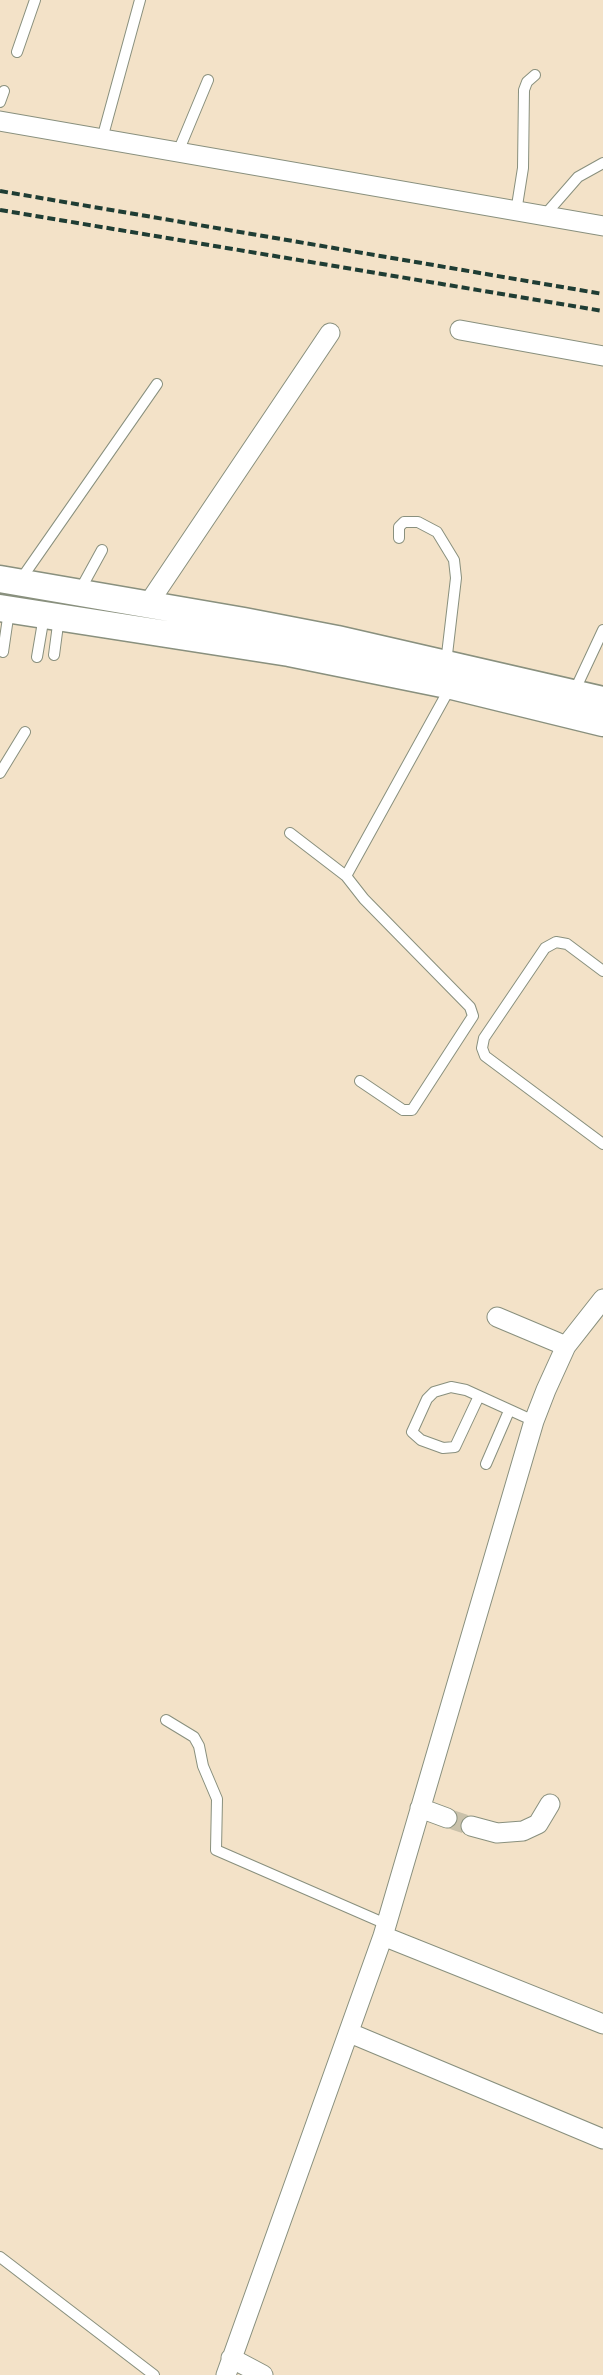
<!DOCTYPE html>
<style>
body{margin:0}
canvas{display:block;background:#f3e2c8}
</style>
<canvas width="603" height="2375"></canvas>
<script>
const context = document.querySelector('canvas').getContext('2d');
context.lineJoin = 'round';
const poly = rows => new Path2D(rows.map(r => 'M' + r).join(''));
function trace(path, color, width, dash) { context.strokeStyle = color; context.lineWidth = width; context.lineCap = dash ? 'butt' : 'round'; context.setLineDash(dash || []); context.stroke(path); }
const minorTunnel = poly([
 [447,1818,471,1826]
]);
const service = poly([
 [17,52,35,0],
 [0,102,4,91],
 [102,139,140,0],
 [178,152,208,80],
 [516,212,523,168,524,90,527,82,535,75],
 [544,216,578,177,603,163],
 [399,538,399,527,404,522,418,522,437,532,454,560,456,578,446,663],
 [19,582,157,384],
 [79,592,102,550],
 [3,652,9,611],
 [54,655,59,617],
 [37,657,44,616],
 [574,692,603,630],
 [0,773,25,732],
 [290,833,346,876],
 [603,971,567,944,556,942,545,948,484,1038,482,1048,485,1056,603,1144],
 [360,1081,403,1110,412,1110,473,1016,470,1007,364,899,346,876,451,686],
 [479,1396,455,1447,443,1448,421,1440,412,1432,427,1399,434,1392,451,1387,466,1390,534,1421],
 [486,1464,509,1411],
 [166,1720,194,1737,199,1746,203,1766,217,1799,216,1850,386,1924],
 [0,2257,154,2375]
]);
const minor = poly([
 [0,121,603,226],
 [460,330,603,356],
 [148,604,330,333],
 [497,1317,566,1346],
 [420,1808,447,1818],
 [471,1826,497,1833,523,1831,538,1824,550,1804],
 [383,1936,603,2024],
 [350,2033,603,2139],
 [231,2358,263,2375],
 [226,2375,383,1936,534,1421,546,1390,566,1346,603,1299]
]);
const secondary = poly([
 [0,579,244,621,337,639,603,700],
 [0,608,289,653,452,686,603,723]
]);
const rail = poly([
 [0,191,603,294],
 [0,210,603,311]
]);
trace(minorTunnel, '#c9c1aa', 19, [19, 9]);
trace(service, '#89907e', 12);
trace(minor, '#89907e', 21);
trace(secondary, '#89907e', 29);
trace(service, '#fff', 10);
trace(minor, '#fff', 19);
trace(secondary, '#fff', 26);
trace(rail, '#1f3d34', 4, [8, 4]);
</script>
